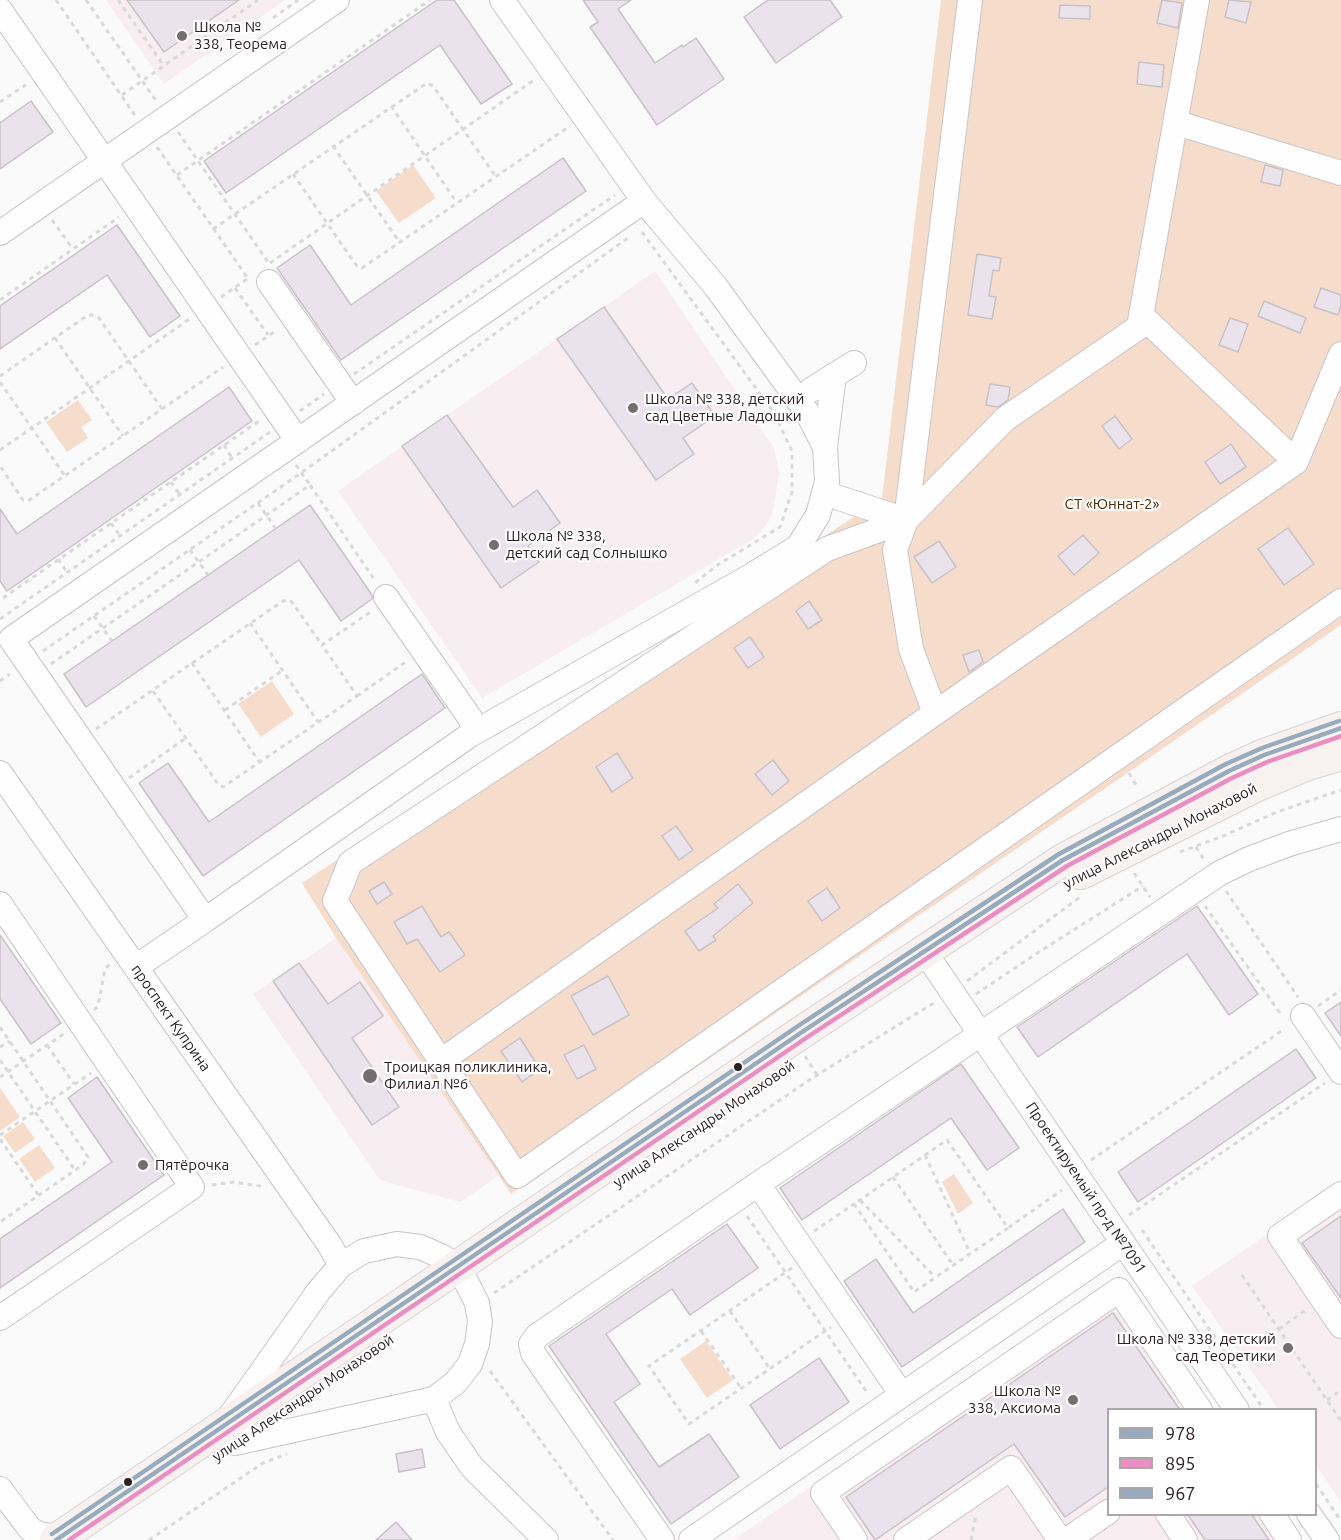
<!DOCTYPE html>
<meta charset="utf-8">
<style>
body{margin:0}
#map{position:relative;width:1341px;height:1540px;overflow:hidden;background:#fafafa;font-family:Ubuntu,sans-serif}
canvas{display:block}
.legend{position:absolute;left:1107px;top:1408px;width:210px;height:108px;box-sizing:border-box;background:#fff;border:2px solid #aba6a8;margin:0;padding:8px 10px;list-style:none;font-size:18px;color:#2e2125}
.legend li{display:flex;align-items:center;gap:12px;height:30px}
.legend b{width:30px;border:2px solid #aba6a8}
</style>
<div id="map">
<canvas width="1341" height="1540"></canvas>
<ul class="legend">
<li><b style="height:8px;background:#96abbe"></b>978</li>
<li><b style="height:8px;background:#ea8ec1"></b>895</li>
<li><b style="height:8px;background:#96abbe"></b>967</li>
</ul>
</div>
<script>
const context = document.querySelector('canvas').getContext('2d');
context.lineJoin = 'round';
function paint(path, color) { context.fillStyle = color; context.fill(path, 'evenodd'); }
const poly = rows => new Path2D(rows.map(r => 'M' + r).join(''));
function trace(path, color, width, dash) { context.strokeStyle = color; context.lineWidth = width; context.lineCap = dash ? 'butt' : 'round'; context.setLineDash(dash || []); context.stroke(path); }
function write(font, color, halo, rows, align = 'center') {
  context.font = font + ' Ubuntu,sans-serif'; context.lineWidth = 4.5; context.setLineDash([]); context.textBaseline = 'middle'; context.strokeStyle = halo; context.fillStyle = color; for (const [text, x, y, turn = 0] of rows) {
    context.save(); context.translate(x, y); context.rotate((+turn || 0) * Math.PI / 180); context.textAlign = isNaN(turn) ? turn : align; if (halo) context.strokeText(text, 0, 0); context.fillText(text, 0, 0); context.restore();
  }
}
const built = poly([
 [106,0,285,0,164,84],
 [655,271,774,448,779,473,774,506,770,519,759,535,748,542,482,698,338,491],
 [336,938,498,1176,460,1202,380,1180,253,994],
 [1341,1183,1341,1502,1316,1465,1316,1410,1278,1409,1192,1286],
 [1121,1275,1213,1409,1108,1410,1108,1514,1285,1515,1303,1540,733,1540]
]);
const green = poly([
 [941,0,1341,0,1341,625,1129,772,511,1194,336,938,302,883,882,498],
 [413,165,436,198,399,223,376,191],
 [78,400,92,420,81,427,88,438,67,452,46,422],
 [272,681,294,714,261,737,238,704],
 [0,1088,20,1117,0,1131],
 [23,1122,35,1139,15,1153,3,1136],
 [39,1145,55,1168,35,1182,19,1159],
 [954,1174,973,1203,958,1214,942,1182],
 [706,1341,733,1380,707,1398,680,1359]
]);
const building = poly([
 [127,0,239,0,164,52,127,0],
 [437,0,454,0,512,84,481,104,440,45,226,193,204,161,437,0],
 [583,0,631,0,618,9,655,63,682,45,683,47,696,38,724,79,657,125,590,27,598,22,583,0],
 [768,0,830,0,842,17,776,63,744,17,768,0],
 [1162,0,1182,3,1178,28,1157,23,1162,0],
 [1229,0,1251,2,1246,23,1225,17,1229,0],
 [1060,5,1090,6,1090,19,1059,18,1060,5],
 [1139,62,1164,65,1162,87,1137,84,1139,62],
 [31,101,53,132,0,169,0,123,31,101],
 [563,158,586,191,341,360,277,268,310,245,351,305,563,158],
 [1265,165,1283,170,1280,186,1261,182,1265,165],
 [117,225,180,316,150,337,107,275,0,349,0,306,117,225],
 [977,254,1001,258,999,271,993,270,989,296,996,297,992,319,968,315,977,254],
 [1321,288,1341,295,1341,306,1338,315,1314,307,1321,288],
 [1264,301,1306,318,1300,333,1258,316,1264,301],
 [604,307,668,399,692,383,715,416,683,438,694,454,656,480,557,339,604,307],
 [1230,318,1248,324,1238,352,1219,345,1230,318],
 [990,384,1010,387,1008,400,998,407,986,405,990,384],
 [229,387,252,421,7,591,0,581,0,509,17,534,229,387],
 [447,415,513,507,537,490,560,523,528,546,539,562,501,588,402,446,447,415],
 [1115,416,1132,439,1119,449,1102,426,1115,416],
 [1231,444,1246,467,1220,484,1205,462,1231,444],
 [310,505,372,595,372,599,341,621,299,560,86,707,64,674,310,505],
 [1288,528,1314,564,1284,585,1258,549,1288,528],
 [1083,535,1099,553,1074,575,1058,556,1083,535],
 [939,541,956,567,932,583,914,557,939,541],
 [809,601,822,620,808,629,796,611,809,601],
 [750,637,764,657,748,668,734,648,750,637],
 [979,650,983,662,969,672,963,655,979,650],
 [422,674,445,708,203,876,139,783,168,763,209,822,422,674],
 [617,753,633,778,612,792,596,767,617,753],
 [773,760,789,781,772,795,755,774,773,760],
 [676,826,693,850,679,860,662,836,676,826],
 [384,882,392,894,377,904,369,891,384,882],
 [738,884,753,903,713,936,716,940,699,951,685,931,718,908,714,904,738,884],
 [827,888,840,908,822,921,808,901,827,888],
 [422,906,441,937,449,932,465,955,440,972,417,939,407,944,394,922,422,906],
 [1197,906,1258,994,1229,1015,1187,954,1038,1057,1017,1027,1197,906],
 [0,935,61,1023,31,1044,0,999,0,935],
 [299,963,328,1004,360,982,383,1016,352,1038,399,1107,372,1125,273,981,299,963],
 [608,976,629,1015,593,1035,571,996,608,976],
 [1341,1002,1341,1036,1325,1013,1341,1002],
 [520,1038,540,1069,522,1082,501,1051,520,1038],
 [584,1045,596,1069,577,1079,564,1055,584,1045],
 [1296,1049,1316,1078,1138,1202,1118,1172,1296,1049],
 [961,1064,1019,1148,987,1170,951,1118,802,1220,780,1188,961,1064],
 [97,1077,164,1175,0,1288,0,1239,112,1162,68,1098,97,1077],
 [1063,1209,1085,1242,902,1367,844,1281,876,1259,913,1313,1063,1209],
 [1341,1216,1341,1298,1302,1243,1341,1216],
 [727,1224,758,1268,690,1315,672,1289,606,1334,640,1384,614,1402,659,1467,709,1434,739,1477,671,1524,549,1346,727,1224],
 [1113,1313,1180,1410,1108,1410,1108,1487,1065,1517,1014,1444,875,1540,846,1497,1113,1313],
 [819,1358,849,1402,780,1449,750,1405,819,1358],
 [422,1449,425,1467,399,1472,396,1454,422,1449],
 [1188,1515,1252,1515,1269,1540,1205,1540,1188,1515],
 [396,1522,412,1540,376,1540,396,1522]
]);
const path = poly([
 [56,0,136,117],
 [86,0,157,102],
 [118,0,164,66],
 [273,18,298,0],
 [122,95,258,0],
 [0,102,27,84],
 [391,106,457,203],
 [178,132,268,262],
 [333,146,400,243],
 [157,147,249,280],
 [293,174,356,265,362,268,567,128],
 [177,175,430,0],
 [52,220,73,249],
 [213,229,427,83,433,86,496,177],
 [642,232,774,413,792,451,792,492,780,527,719,564,692,585],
 [270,263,534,80],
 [235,288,268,335],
 [221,297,250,277],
 [0,300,119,217],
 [55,338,123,436],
 [255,345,277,330],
 [354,374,615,195],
 [0,376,88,315,92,315,99,318,162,409,28,501,23,500,0,466],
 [0,382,65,476],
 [162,409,223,367],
 [300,411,324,394],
 [224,445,232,458],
 [0,450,191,318],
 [296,465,310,485],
 [171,482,180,495],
 [258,503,275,528],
 [111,523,120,536],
 [190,550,208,575],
 [58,559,67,572],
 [3,598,259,421],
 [94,616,112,641],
 [0,619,270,432],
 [250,623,318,722],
 [43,651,301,473,628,238],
 [192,663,260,763],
 [51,664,310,485,376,582],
 [0,681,10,674],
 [153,691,218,784,223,787,357,696,322,645],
 [357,696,407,661],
 [225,710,283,670],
 [96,729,283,601,289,600,292,602,322,645,372,611],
 [1129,773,1136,785],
 [129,778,186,738],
 [1196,847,1205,861],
 [1180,852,1223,836,1277,812,1341,790],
 [1134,873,1150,897],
 [1226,891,1298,997],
 [1205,906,1282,1016],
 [967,981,1080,897],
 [976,994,1039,952,1143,886],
 [1318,1006,1341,990],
 [94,1010,98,1006,105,969,110,964],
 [0,1027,88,1157,84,1164,0,1222],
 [47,1045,74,1084],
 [0,1047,10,1041],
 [805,1056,817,1075],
 [0,1060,75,1170],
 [0,1077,65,1033],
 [0,1135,91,1073],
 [0,1139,39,1196],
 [925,1155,970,1253],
 [1091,1160,1283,1030],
 [893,1177,953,1265],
 [212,1185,234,1182,265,1187],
 [860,1200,935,1277],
 [1129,1215,1325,1083],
 [747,1216,868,1394],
 [1008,1228,914,1292,854,1204,947,1140,1008,1228,1062,1190],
 [1142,1230,1264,1410],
 [814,1231,854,1204],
 [792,1268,649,1366,689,1424,831,1327],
 [1242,1275,1341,1421],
 [494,1293,817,1075,937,1001],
 [730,1311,770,1369],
 [1279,1329,1307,1309],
 [701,1331,741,1388],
 [490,1371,613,1540],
 [1327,1400,1341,1390],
 [1316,1484,1341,1521],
 [149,1540,263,1463,287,1454],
 [971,1540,976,1515]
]);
const minor = poly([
 [970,0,906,520,827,549,350,863,335,901,517,1176,1341,601],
 [1197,0,1139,327,1005,419,906,520,895,550,911,649,935,713,1296,462,1341,354],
 [0,10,298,441],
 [1177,123,1341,173],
 [0,233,337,0],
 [269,282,353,403],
 [1141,315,1296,462],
 [811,390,854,363],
 [825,447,834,375],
 [824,493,906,520],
 [386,597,470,718,473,727,470,735,205,920,11,639,644,201,502,0],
 [470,735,749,577,798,547,818,515,827,481,825,447,807,412,716,287,644,201],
 [0,773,329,1244,341,1265],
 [0,904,192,1187,0,1318],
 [136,967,205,920],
 [935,967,1237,1410],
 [1303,1016,1341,1072],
 [441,1061,935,713],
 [1341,1194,1280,1236,1341,1326],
 [902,1395,758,1184,1220,873,1249,859,1289,844,1341,829],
 [434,1399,448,1432,472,1467,546,1540],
 [231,1415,318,1292,341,1265,364,1251,397,1244,420,1247,443,1257,457,1267,468,1285,477,1303,480,1322,477,1344,470,1364,455,1383,434,1399,235,1443],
 [0,1489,30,1529,39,1534,52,1536,66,1533],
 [1168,1514,1185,1540],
 [1272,1514,1289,1540],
 [1309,1514,1327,1540],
 [662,1540,533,1353,531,1344,537,1336,758,1184],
 [691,1540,1123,1243],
 [855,1540,823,1493,1119,1290,1200,1410],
 [906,1540,1011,1468,1060,1540],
 [1067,1540,1108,1512]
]);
const major = poly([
 [1081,873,1255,786,1305,765,1341,754],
 [56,1540,805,1030,1063,860,1229,771,1264,755,1341,728]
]);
const bus1 = poly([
 [56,1540,805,1030,1063,860,1229,771,1264,755,1341,728]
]);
const bus2 = poly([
 [69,1540,809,1036,1067,866,1232,778,1267,762,1341,736]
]);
const bus3 = poly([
 [52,1534,801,1024,1059,854,1226,764,1262,748,1339,721]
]);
const markers = [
 [182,36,6,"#756d70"],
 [633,408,6,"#756d70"],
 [494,545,6,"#756d70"],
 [738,1067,5,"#2e2125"],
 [370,1076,8,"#756d70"],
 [143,1165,6,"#756d70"],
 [1288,1348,6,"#756d70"],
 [1073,1400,6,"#756d70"],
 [128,1482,5,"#2e2125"]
];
const poiNames = [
 ["Школа №",194,27],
 ["338, Теорема",194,44],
 ["Школа № 338, детский",645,399],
 ["сад Цветные Ладошки",645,416],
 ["Школа № 338,",506,536],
 ["детский сад Солнышко",506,553],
 ["Троицкая поликлиника,",384,1067],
 ["Филиал №6",384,1084],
 ["Пятёрочка",155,1165],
 ["Школа № 338, детский",1276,1339,"right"],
 ["сад Теоретики",1276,1356,"right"],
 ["Школа №",1061,1391,"right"],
 ["338, Аксиома",1061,1408,"right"]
];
const parkNames = [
 ["СТ «Юннат-2»",1112,504]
];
const streetNames = [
 ["улица Александры Монаховой",1160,836,-27],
 ["проспект Куприна",171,1018,55],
 ["улица Александры Монаховой",704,1124,-34],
 ["Проектируемый пр-д №7091",1086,1188,56],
 ["улица Александры Монаховой",303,1398,-34]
];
paint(built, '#f8edf0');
paint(green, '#f6ddcb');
paint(building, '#ebe3eb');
trace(building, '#c7c2c7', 1.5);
trace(minor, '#cac4c6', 26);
trace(major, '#d8d5d6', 34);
trace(path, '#d9d9d9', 3, [4.5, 4.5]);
trace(minor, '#fefefe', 24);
trace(major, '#f7f1f0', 32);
trace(bus1, '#96abbe', 4.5);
trace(bus2, '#ea8ec1', 4.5);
trace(bus3, '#96abbe', 4.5);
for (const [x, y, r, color] of markers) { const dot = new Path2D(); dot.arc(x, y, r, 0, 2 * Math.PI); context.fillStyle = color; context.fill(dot); trace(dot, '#fff', 2); }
write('15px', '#2e2125', '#fff', poiNames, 'left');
write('15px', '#522b03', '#fff', parkNames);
write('15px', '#2e2125', '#fff', streetNames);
</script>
